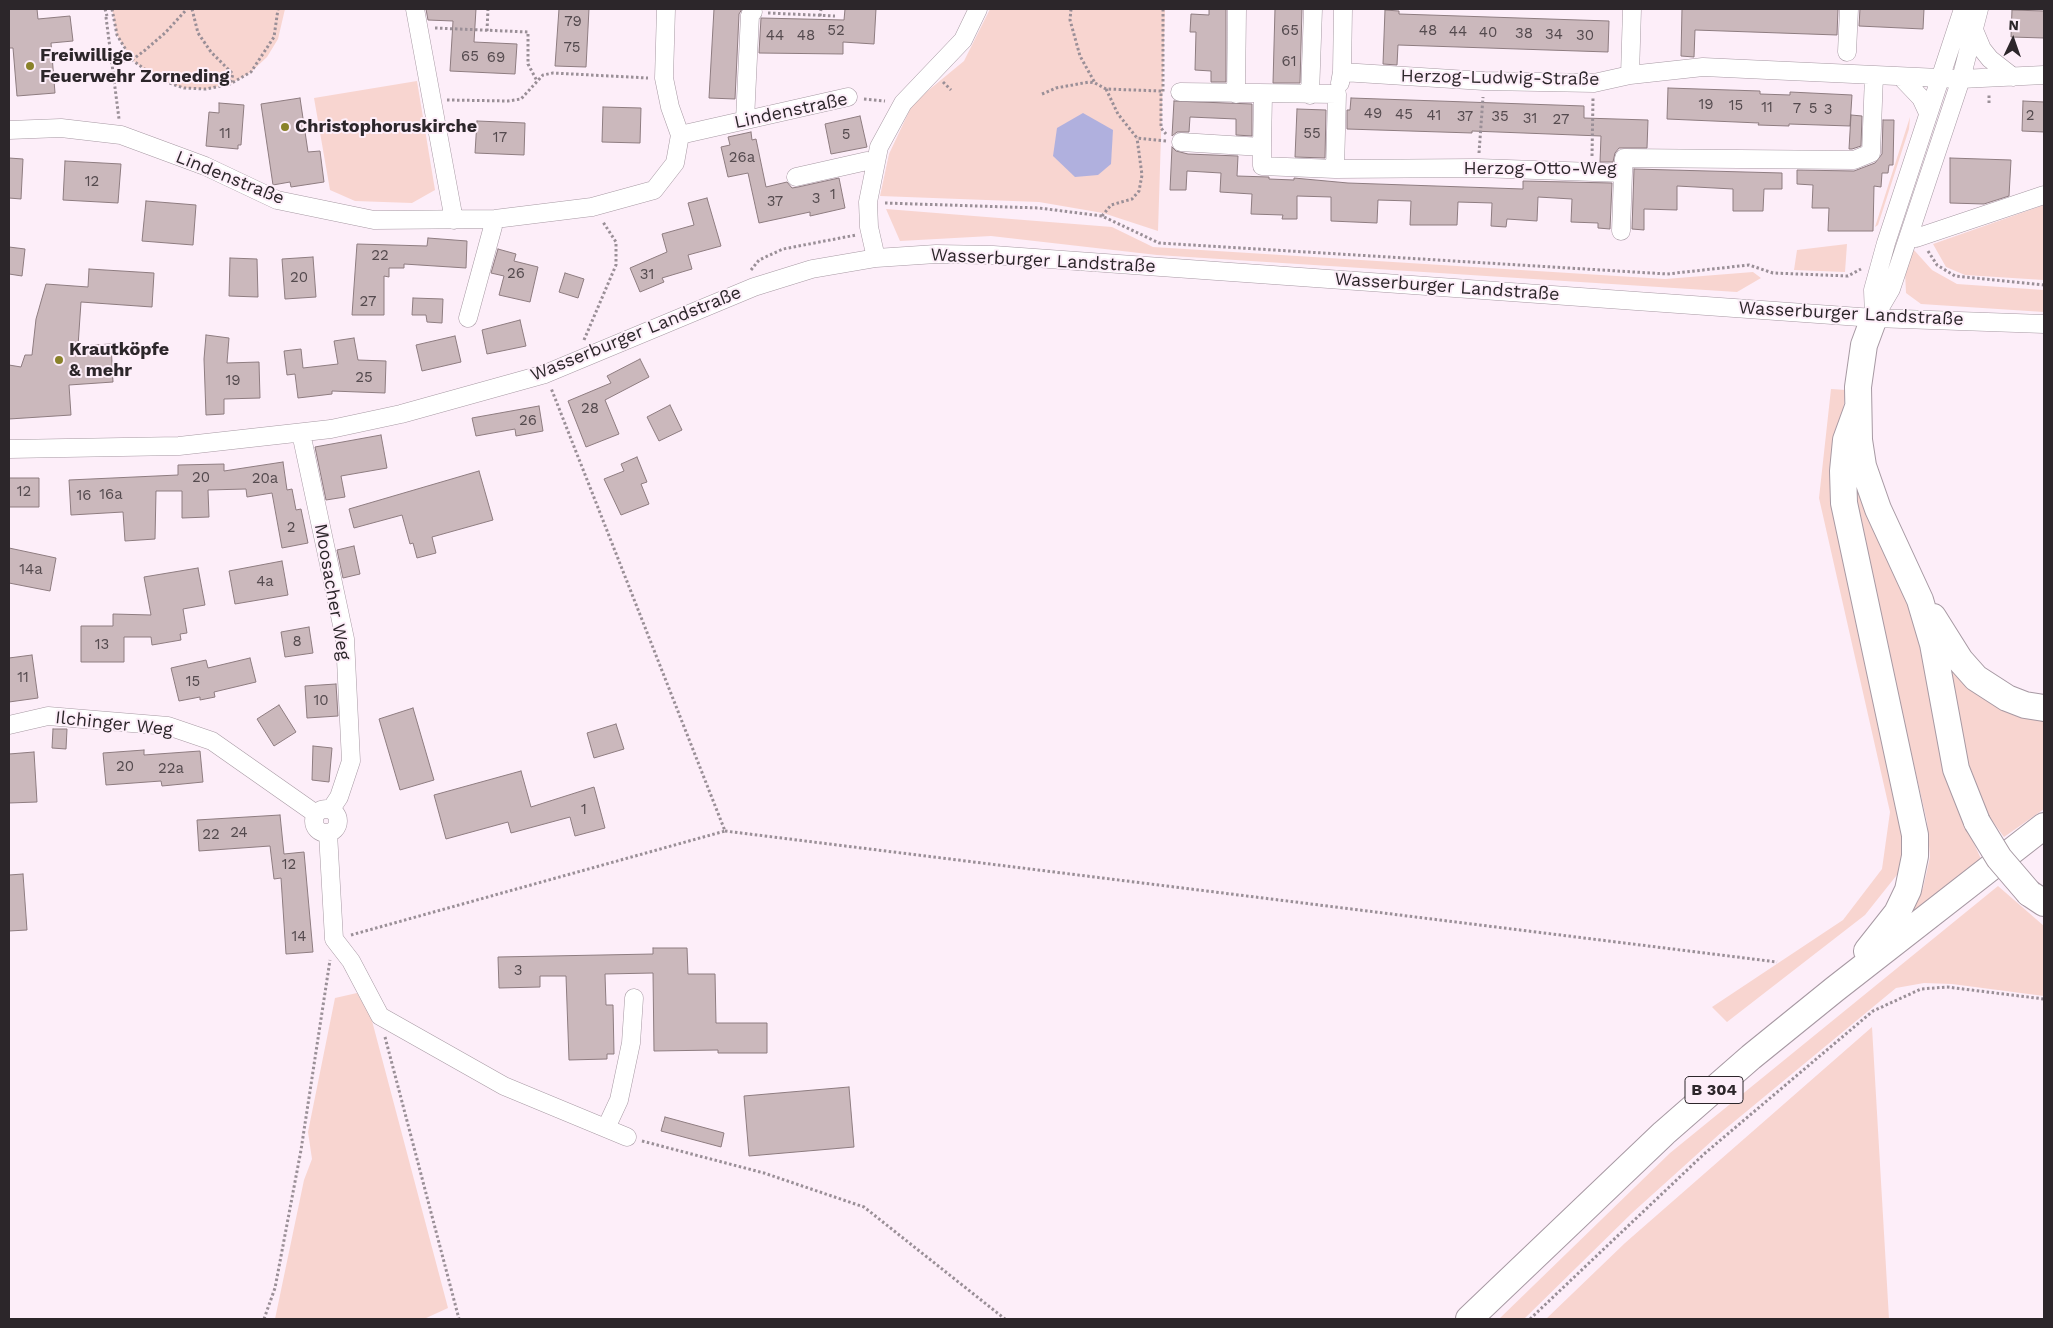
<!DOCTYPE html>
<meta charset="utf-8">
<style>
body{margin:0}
#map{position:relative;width:2053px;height:1328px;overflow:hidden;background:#fdeef9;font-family:"Work Sans",sans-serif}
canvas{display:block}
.frame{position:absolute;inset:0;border:10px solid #2c262a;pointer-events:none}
.north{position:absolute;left:1988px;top:15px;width:50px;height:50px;-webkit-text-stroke:4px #fdeef9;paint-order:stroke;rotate:3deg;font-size:14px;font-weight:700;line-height:20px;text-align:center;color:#2c262a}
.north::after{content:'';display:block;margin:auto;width:18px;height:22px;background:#2c262a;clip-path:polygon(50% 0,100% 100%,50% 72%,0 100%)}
</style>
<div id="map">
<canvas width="2053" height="1328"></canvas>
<div class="frame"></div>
<div class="north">N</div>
</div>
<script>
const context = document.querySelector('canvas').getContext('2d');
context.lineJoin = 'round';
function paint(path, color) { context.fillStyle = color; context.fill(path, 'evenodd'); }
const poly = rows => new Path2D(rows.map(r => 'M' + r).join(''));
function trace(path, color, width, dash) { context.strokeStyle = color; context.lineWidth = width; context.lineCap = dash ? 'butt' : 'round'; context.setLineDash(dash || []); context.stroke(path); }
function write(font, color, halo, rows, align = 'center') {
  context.font = font + ' "Work Sans",sans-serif'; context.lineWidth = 4; context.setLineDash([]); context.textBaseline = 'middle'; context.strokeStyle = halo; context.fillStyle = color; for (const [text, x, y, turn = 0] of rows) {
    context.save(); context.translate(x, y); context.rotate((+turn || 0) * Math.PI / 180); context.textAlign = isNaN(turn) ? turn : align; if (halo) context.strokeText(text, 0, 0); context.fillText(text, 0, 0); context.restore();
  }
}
const green = poly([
 [112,9,285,9,278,39,267,57,251,72,230,84,206,89,184,88,160,80,132,60,117,35],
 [990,9,1165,9,1158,231,1103,213,1039,202,880,196,889,154,913,103,964,61],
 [417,81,435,190,412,203,355,201,330,190,314,98],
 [1910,117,1909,129,1878,225,1875,227],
 [2044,205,2044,280,1965,275,1946,267,1933,244],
 [886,209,1112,227,1153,247,1665,279,1753,272,1761,278,1737,292,1157,255,991,236,900,241],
 [1847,244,1845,272,1794,270,1797,250],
 [1914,250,1932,270,1957,284,2044,290,2044,312,1921,304,1906,293,1905,271],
 [1831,389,1846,390,1835,464,1909,825,1900,871,1865,915,1727,1022,1712,1007,1843,920,1882,869,1890,812,1819,498],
 [1855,480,1916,619,1966,826,1982,861,1905,921,1923,888,1930,857,1927,822,1859,525],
 [1949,660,2044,716,2044,809,2004,837,1983,808,1965,765],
 [1998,886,2044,926,2044,996,1952,984,1924,983,1896,988,1724,1130,1632,1213,1524,1319,1499,1319,1670,1153],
 [357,993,371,1017,448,1308,424,1319,275,1319,304,1180,312,1159,308,1132,335,998],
 [1872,1027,1889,1319,1546,1319,1625,1243]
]);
const water = poly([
 [1083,113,1113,130,1111,164,1098,175,1075,177,1053,156,1057,128]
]);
const building = poly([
 [9,9,37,9,38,19,70,16,73,41,51,43,55,93,17,96,13,48,9,48,9,9],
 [426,9,476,9,474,42,517,44,515,74,450,71,453,21,428,20,426,9],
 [559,9,589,9,586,67,555,66,559,9],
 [714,9,742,9,739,14,735,99,709,98,714,9],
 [845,9,876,9,874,44,843,42,843,54,759,53,761,18,844,20,845,9],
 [1209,9,1226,9,1226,82,1211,82,1211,71,1195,70,1196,32,1190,32,1191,14,1209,15,1209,9],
 [1275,9,1302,9,1300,83,1273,83,1275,9],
 [1682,9,1838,9,1837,35,1695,30,1694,57,1681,56,1682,9],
 [1860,9,1924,9,1923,29,1859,26,1860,9],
 [1385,10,1399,11,1399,14,1609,21,1608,52,1398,45,1397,65,1383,64,1385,10],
 [2012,10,2044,11,2044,38,2011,37,2012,10],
 [1668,88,1760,91,1760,94,1790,95,1790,92,1852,95,1850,126,1789,124,1789,126,1758,125,1759,123,1667,119,1668,88],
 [300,98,308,152,320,151,324,182,291,187,290,182,273,185,261,104,300,98],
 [1351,98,1584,106,1584,118,1648,120,1647,148,1619,148,1615,153,1613,162,1600,162,1601,136,1472,131,1472,133,1347,129,1347,110,1350,110,1351,98],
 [1174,101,1252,104,1252,136,1236,135,1236,119,1190,117,1189,132,1177,132,1172,136,1174,101],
 [2023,101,2044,102,2044,132,2022,131,2023,101],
 [219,103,244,105,241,145,238,145,238,149,206,146,209,112,219,113,219,103],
 [603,107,641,108,640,143,602,142,603,107],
 [1297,109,1326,110,1325,158,1295,157,1297,109],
 [1851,115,1862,116,1861,146,1852,149,1849,149,1851,115],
 [860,116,867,147,831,154,825,124,860,116],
 [1883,120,1894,120,1893,165,1889,165,1888,173,1882,173,1881,187,1874,186,1873,231,1828,231,1829,208,1812,208,1813,185,1797,184,1797,170,1854,171,1875,163,1882,154,1883,120],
 [477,121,525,123,524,155,475,153,477,121],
 [751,132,752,140,756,139,766,187,787,182,792,188,798,187,839,178,845,208,810,216,810,212,759,223,748,173,728,177,721,147,730,145,728,137,751,132],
 [1172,147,1176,151,1188,154,1238,156,1237,176,1269,177,1269,179,1294,180,1294,178,1348,183,1523,189,1523,181,1612,183,1610,229,1598,228,1598,223,1571,222,1572,199,1538,197,1537,221,1507,219,1506,227,1491,226,1492,203,1458,202,1457,225,1410,225,1411,201,1378,200,1377,223,1331,221,1331,197,1297,196,1297,219,1282,219,1283,215,1251,214,1252,194,1220,192,1221,173,1187,171,1186,190,1170,190,1172,147],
 [9,158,23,159,21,199,9,198,9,158],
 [1950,158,2011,160,2009,196,1984,204,1950,203,1950,158],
 [65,161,121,164,118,203,63,200,65,161],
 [1634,169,1782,173,1782,189,1764,189,1763,211,1733,211,1733,189,1677,186,1677,210,1644,209,1644,230,1632,229,1634,169],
 [707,198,721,246,688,255,692,269,662,278,664,282,640,292,630,268,667,252,662,234,694,225,688,203,707,198],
 [146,201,196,205,193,245,142,241,146,201],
 [428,238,467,241,466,268,404,264,404,268,389,268,389,277,384,276,384,315,352,315,357,244,427,246,428,238],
 [9,247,25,249,22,276,9,274,9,247],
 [498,249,516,254,514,261,538,267,530,302,499,295,504,276,491,273,498,249],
 [313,257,316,297,285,299,282,259,313,257],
 [230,258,257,259,258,297,229,296,230,258],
 [89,269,154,273,152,307,81,302,78,346,111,344,113,382,69,385,71,415,9,419,9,365,21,367,25,355,32,355,36,319,46,284,88,287,89,269],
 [565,273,584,279,578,298,559,292,565,273],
 [413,298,443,299,442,323,427,322,426,315,412,315,413,298],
 [520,320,526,346,487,354,482,330,520,320],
 [206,335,229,338,227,363,259,362,260,398,224,399,224,414,206,415,204,359,206,335],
 [455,336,461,362,422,371,416,345,455,336],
 [354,338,358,360,386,361,385,393,332,391,332,394,298,398,295,374,287,375,284,351,301,349,303,368,338,364,334,341,354,338],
 [640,359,649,377,605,400,619,434,586,447,568,401,611,383,607,376,640,359],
 [670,405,682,430,659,441,647,417,670,405],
 [539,406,543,431,516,436,515,429,476,436,472,418,539,406],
 [381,435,387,468,341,476,345,497,326,500,315,447,381,435],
 [637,457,647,482,641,484,649,504,621,515,604,479,624,471,621,464,637,457],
 [283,462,287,490,292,489,296,510,301,509,308,543,282,548,272,493,247,497,246,489,208,490,209,517,182,518,182,491,156,491,155,539,125,541,123,512,71,515,69,480,178,475,178,465,224,464,224,471,283,462],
 [479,471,493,520,432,537,436,553,417,558,413,543,410,544,402,515,354,528,349,509,479,471],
 [9,478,39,478,39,507,9,507,9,478],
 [354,546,360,574,343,578,337,550,354,546],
 [9,548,56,558,50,591,9,583,9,548],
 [282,561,288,595,235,604,229,571,282,561],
 [198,568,205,605,183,609,187,633,180,634,181,640,152,645,151,637,124,637,124,662,81,662,81,626,113,626,113,614,151,615,144,577,198,568],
 [309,627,313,653,285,657,281,632,309,627],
 [32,655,38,698,9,702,9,658,32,655],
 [250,658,256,682,214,692,215,697,200,700,200,697,179,701,171,668,206,660,208,668,250,658],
 [336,684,338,716,307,718,305,686,336,684],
 [279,705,296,732,274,746,257,719,279,705],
 [413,708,434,780,400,790,379,719,413,708],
 [616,724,624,749,594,758,587,733,616,724],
 [53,729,67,729,66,749,52,748,53,729],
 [313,746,332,748,329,782,312,780,313,746],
 [144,750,144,755,200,751,203,782,162,786,161,781,106,785,103,753,144,750],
 [34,752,37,802,9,803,9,754,34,752],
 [521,771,531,807,594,787,605,828,575,836,570,817,511,833,508,822,446,839,434,795,521,771],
 [280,815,284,854,304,852,313,952,286,954,281,878,274,879,270,846,199,851,197,820,280,815],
 [23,874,27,930,9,931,9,875,23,874],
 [653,948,687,948,688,974,715,974,716,1023,767,1023,767,1053,718,1053,718,1050,654,1051,653,973,605,974,606,1005,613,1005,614,1054,607,1054,607,1059,569,1060,566,976,540,976,540,987,499,988,498,957,653,954,653,948],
 [849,1087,854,1147,749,1156,744,1096,849,1087],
 [665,1117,724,1133,721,1147,661,1131,665,1117]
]);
const path = poly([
 [105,9,107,16],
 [112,9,117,35,132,60,160,80,184,88,206,89,230,84,251,72,274,37,278,9],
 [192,9,198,33,211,52,233,74,230,84],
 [1071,9,1070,20,1080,56,1095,83],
 [1163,9,1163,92],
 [768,13,835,16],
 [820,16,821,9],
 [106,17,119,119],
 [435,28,528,32,528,64,537,81],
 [487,31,488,9],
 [112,63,132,60,144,51,165,33,187,9],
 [943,82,951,90],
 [1106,89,1118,114,1137,138,1166,141],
 [1042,94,1056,88,1089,82,1095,83,1106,89,1161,91,1161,128,1166,134],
 [864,99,885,101],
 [447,100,508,101,521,99,543,75,553,73,648,78],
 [1989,103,1989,94],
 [1479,153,1483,97],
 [1592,156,1593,98],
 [885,203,1039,208,1102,216,1159,243,1667,274,1749,265,1773,273,1848,276,1861,269],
 [1102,216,1111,205,1132,199,1139,191,1142,175,1137,138],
 [1928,251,1937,265,1955,276,2044,285],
 [751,270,759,260,783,249,856,235],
 [584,340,616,265,616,242,603,222],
 [725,831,1777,962],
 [351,935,725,831,551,388],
 [385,1037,459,1319],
 [642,1141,764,1173,864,1207,1005,1319],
 [264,1319,275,1288,301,1150,330,960],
 [1530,1319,1704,1154,1873,1011,1921,989,1947,987,2044,999]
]);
const minor = poly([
 [415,9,454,220],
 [1974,30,1982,49,1990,59,2013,77],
 [1847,52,1849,9],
 [1342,72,1484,81,1594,83,1630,75,1703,67,1961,79,2044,75],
 [1630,75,1632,9],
 [1901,77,1921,98,1928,113],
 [1340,83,1342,72,1343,9],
 [1180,92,1337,94,1335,169,1262,166,1262,147,1181,142],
 [1236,94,1237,9],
 [1310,95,1313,9],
 [745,120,750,15,753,12],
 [9,130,61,128,121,135,205,166,277,200,374,220,495,219,592,207,654,190,675,163,680,135,670,107,664,78,666,9],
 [680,135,848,97],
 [1262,147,1263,95],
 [1335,169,1478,168,1623,173,1624,158,1854,160,1871,153,1874,76],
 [796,177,867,161,875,163],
 [1621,231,1623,173],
 [1916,238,2044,195],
 [876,258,869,227,868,202,879,147,903,103,963,40,978,9],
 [1874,317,1873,290,1886,243,1963,9],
 [468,318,495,219],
 [1874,318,1891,289,1961,79,1979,9],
 [301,433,345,639,351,761,339,797,331,809],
 [9,449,179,446,331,429,401,414,545,374,754,287,812,269,876,258,936,254,993,255,1874,318,2044,324],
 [9,725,48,716,168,726,212,741,316,814],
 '314 821a12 12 0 1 1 24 0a12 12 0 1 1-24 0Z',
 [328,833,334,939,351,961,380,1016,504,1086,627,1137],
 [606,1128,619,1100,631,1043,634,998]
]);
const highway = poly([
 [1874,318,1864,345,1858,387,1859,440,1863,466,1878,509,1920,600,1933,644,1956,769,1977,822],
 [1858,407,1846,440,1843,471,1844,503,1915,835,1915,856,1908,890,1897,913,1867,951],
 [1933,617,1960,660,1976,678,2007,698,2025,705,2044,708],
 [2029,893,2044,903],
 [1469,1319,1664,1133,1751,1057,1835,989,2044,826]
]);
const highwayBridge = poly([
 [1977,822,1999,858,2029,893]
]);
const markers = [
 [30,66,5,"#898229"],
 [285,127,5,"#898229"],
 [59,360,5,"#898229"]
];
const numberNames = [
 ["79",573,22],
 ["52",836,31],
 ["65",1290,31],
 ["48",1428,31],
 ["44",1458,32],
 ["40",1488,33],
 ["38",1524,34],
 ["34",1554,35],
 ["44",775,36],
 ["48",806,36],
 ["30",1585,36],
 ["75",572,48],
 ["65",470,57],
 ["69",496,58],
 ["61",1289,62],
 ["19",1706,105],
 ["15",1736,106],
 ["11",1767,108],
 ["7",1797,109],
 ["5",1813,109],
 ["3",1828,110],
 ["49",1373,114],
 ["45",1404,115],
 ["41",1434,116],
 ["2",2030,116],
 ["37",1465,117],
 ["35",1500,117],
 ["31",1530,119],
 ["27",1561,120],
 ["11",225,134],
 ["55",1312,134],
 ["5",846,135],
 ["17",500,138],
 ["26a",742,158],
 ["12",92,182],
 ["1",833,195],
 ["3",816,199],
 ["37",775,202],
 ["22",380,256],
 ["26",516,274],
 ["31",647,275],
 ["20",299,278],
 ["27",368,302],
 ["25",364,378],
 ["19",233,381],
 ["28",590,409],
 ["26",528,421],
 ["20",201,478],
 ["20a",265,479],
 ["12",24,492],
 ["16a",111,495],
 ["16",84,496],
 ["2",291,528],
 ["14a",31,570],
 ["4a",265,582],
 ["8",297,642],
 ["13",102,645],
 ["11",23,678],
 ["15",193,682],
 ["10",321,701],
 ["20",125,767],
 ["22a",171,769],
 ["1",584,810],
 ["24",239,833],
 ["22",211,835],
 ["12",289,865],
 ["14",299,937],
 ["3",518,971]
];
const shields = [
 [1714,1090,58]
];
const shieldNames = [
 ["B 304",1714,1090]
];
const poiNames = [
 ["Freiwillige",40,56],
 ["Feuerwehr Zorneding",40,77],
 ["Christophoruskirche",295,127],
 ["Krautköpfe",69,350],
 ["& mehr",69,371]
];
const streetNames = [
 ["Herzog-Ludwig-Straße",1500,78,1],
 ["Lindenstraße",791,111,-12],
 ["Herzog-Otto-Weg",1540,169],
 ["Lindenstraße",230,178,22],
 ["Wasserburger Landstraße",1043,261,3],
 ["Wasserburger Landstraße",1447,287,4],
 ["Wasserburger Landstraße",1851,314,3],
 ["Wasserburger Landstraße",636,334,-22],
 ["Moosacher Weg",332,592,80],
 ["Ilchinger Weg",114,724,6]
];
paint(green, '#f8d5d0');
paint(water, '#b0b0de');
paint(building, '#cbb8bc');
trace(building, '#8e7c80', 1);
trace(minor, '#a799a3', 19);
trace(highway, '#a799a3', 28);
trace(path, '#9a8f97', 3, [2.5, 2.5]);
trace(minor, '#fff', 18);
trace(highway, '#fff', 26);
trace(highwayBridge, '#a799a3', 28, []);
trace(highwayBridge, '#fff', 26);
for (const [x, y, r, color] of markers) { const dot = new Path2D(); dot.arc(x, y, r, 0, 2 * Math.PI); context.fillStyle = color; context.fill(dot); trace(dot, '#fdeef9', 2); }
write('15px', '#544a4e', null, numberNames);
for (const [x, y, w] of shields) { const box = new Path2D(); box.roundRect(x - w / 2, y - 13.5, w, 27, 4); context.fillStyle = '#fdeef9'; context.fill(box); trace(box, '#2c262a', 1); }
write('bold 16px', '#2c262a', null, shieldNames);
write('bold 18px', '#2c262a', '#fdeef9', poiNames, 'left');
write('18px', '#2c262a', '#fdeef9', streetNames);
</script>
